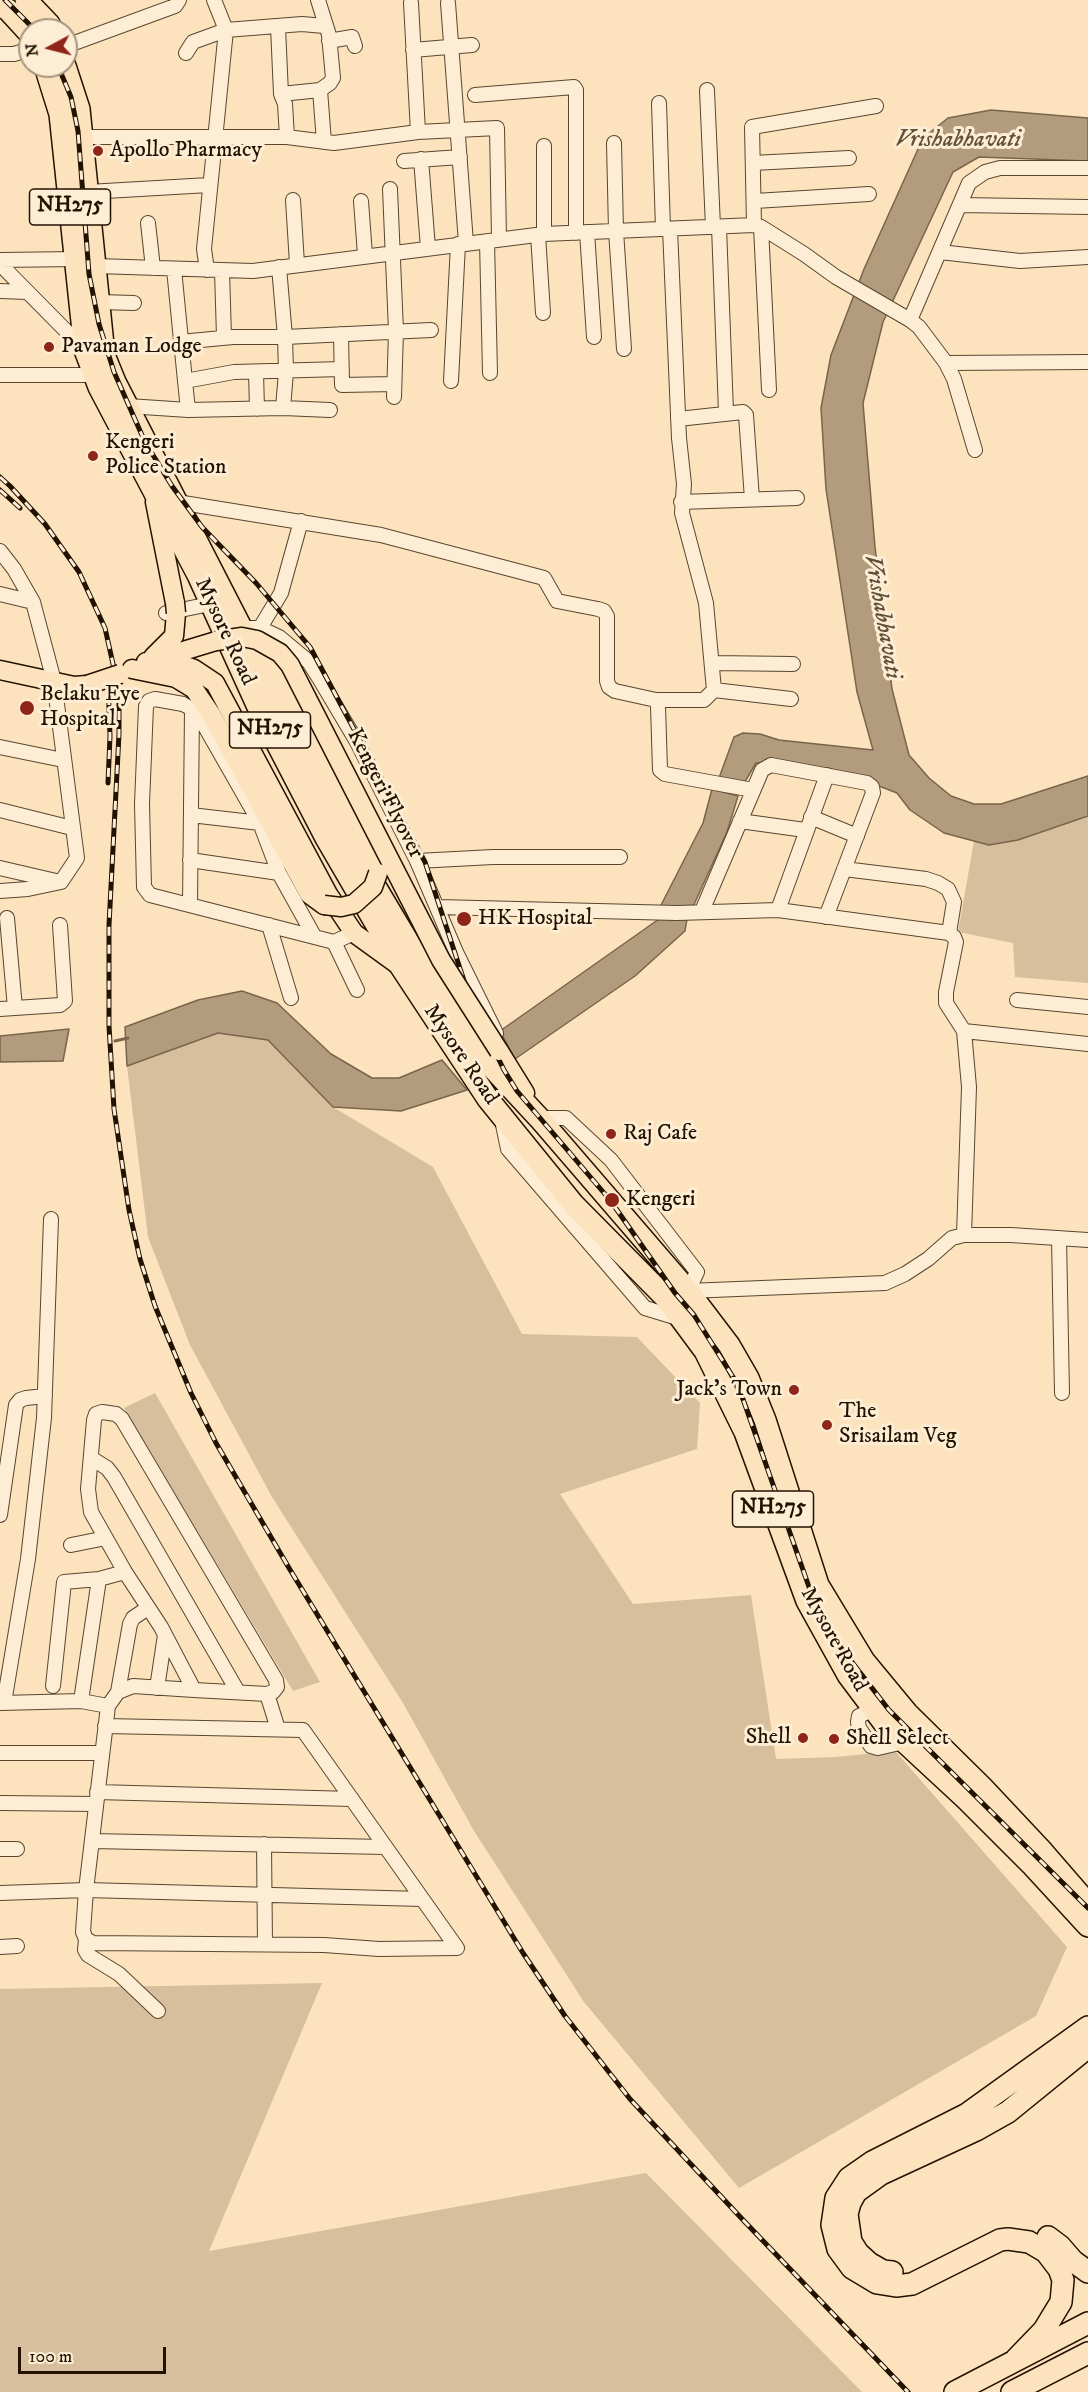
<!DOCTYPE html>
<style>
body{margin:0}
#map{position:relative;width:1088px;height:2392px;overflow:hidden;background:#fce3bd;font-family:"IM FELL DW Pica",serif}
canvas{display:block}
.north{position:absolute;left:18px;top:18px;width:60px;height:60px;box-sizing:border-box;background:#fdedd4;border:2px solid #a5957f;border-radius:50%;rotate:263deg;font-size:16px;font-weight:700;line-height:24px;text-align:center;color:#221200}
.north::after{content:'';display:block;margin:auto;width:21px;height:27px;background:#8f2418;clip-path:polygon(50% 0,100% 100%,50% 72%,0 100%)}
.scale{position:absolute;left:18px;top:2347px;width:148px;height:27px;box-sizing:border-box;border:3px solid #221200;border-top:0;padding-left:8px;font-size:18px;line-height:21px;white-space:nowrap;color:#221200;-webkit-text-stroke:4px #fdedd4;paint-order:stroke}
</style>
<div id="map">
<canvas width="1088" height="2392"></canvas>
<div class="north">N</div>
<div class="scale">100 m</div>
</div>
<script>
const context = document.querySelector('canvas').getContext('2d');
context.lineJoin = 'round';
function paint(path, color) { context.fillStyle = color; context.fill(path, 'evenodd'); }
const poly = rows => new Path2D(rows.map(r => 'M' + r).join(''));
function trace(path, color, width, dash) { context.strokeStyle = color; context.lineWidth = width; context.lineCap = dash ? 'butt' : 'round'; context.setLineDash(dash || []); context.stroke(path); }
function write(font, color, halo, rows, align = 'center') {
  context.font = font + ' "IM FELL DW Pica",serif'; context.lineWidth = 6; context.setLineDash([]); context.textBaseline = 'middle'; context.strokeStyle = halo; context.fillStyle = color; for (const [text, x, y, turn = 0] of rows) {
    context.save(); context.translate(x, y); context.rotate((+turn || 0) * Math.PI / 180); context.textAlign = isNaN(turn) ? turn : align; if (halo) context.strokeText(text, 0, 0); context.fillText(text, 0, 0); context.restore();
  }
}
const green = poly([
 [1088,816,1088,983,1015,977,1013,943,958,932,974,841,989,845,1018,840],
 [218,1033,268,1039,333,1107,433,1167,522,1334,637,1337,700,1403,697,1449,560,1494,633,1604,751,1595,776,1759,836,1757,895,1751,1067,1947,1036,2016,739,2188,584,2002,474,1831,403,1703,272,1497,190,1345,148,1237,127,1066],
 [155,1393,320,1682,293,1691,124,1408],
 [322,1983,209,2251,646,2173,862,2392,0,2392,0,1989]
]);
const water = poly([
 [991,110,1088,118,1088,161,979,157,953,172,883,322,863,403,875,547,892,689,909,755,929,778,951,796,974,804,1001,804,1088,776,1088,816,1018,840,989,845,944,833,910,810,897,793,853,776,777,762,756,763,743,785,719,778,734,737,743,733,760,734,779,740,873,750,857,692,826,489,821,408,831,355,864,269,923,138,948,118,991,110],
 [712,789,738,796,727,832,692,909,659,909,703,823,712,789],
 [659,919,687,919,685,931,635,976,515,1059,500,1031,659,919],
 [242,991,277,1003,331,1054,372,1078,399,1078,442,1060,467,1090,401,1111,333,1107,268,1040,218,1033,127,1066,125,1027,198,1000,242,991],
 [69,1029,63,1061,0,1062,0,1036,69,1029]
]);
const stream = poly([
 [115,1041,128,1038]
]);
const minor = poly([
 [214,0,226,30,302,24,324,26],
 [411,3,418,132],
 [448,3,466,243],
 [278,27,281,94,285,104,287,137],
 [329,41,352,37,355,46],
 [66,46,175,6,179,0],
 [413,50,472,45],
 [186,53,193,42,226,30,204,249,207,270],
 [0,54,14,54,30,49],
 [320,90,324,142],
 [707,90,713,227],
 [281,94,320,90,330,83,333,78,329,35,318,0],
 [475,95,574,87,576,90,576,233],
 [659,103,663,229],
 [82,137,287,137,334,143,418,132,497,128,499,239],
 [614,143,616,231,624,349],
 [421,159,428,248],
 [404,161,460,157],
 [753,163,849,158],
 [390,189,396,331,394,397],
 [88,192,209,185],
 [293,200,297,264],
 [361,201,365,255],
 [755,201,869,194],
 [960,205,1088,207],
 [148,223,153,268],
 [754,225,752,127,876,106],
 [719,227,726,412],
 [761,227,769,390],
 [587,232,594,337],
 [544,234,544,146],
 [538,235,543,313],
 [487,241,490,373],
 [940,252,1020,261,1088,257],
 [0,260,76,259],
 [0,264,85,350],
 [96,266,253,271,544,234,754,225,761,227,804,254,836,277,910,320,969,183,985,172,1000,168,1088,168],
 [279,267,285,337,286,372,283,408],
 [174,269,185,381,234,372,342,369],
 [222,271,224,337],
 [0,291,27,292],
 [99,302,134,303],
 [910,320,919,327,946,363,954,379,975,450],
 [341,334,342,385,394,384],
 [180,342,233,337,285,337,431,330],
 [946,363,1088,362],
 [256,372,257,409],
 [0,375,95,375],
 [185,381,188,410],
 [451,381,458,244],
 [128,406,188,410,283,408,330,410],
 [678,419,743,412,746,415,752,499],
 [177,502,381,535,544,578,557,601,598,609,604,611,607,616,607,681,609,687,615,691,656,700,658,706,660,770,665,774,753,790],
 [681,502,797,498],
 [0,551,14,569,33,602,54,681,77,858,61,882,28,889,0,891],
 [0,594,33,602],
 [166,613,210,604],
 [241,628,260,628,279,637,309,662,319,678,357,742,417,861,456,952,496,1033],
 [260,628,281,593,301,521],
 [712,663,793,664],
 [714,690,791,699],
 [656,700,704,700,714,690,706,603,682,513,684,484,679,438,670,229],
 [192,709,199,716,260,823],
 [0,747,63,760],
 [0,810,72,828],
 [191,815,260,823,279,873,314,936],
 [811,817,857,836],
 [740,821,805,830],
 [190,860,279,873],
 [417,861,493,857,620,857],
 [0,868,56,881],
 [844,869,926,879,938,883,948,889,954,902,949,933],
 [190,905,192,709,183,704,155,699,149,701,146,706,142,804,144,887,150,895,334,942,354,933],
 [438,907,677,913,778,910,949,933,954,937,956,942,946,992,946,1003,964,1031,969,1087,964,1235],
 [778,910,827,775],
 [702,911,762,770,771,765,867,783,872,787,873,793,826,917],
 [7,918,15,1008],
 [269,925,291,998],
 [334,942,357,990],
 [1017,1000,1088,1007],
 [0,1009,60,1005,65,1001,60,925],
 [964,1031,1088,1044],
 [539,1118,566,1118,611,1160,697,1272,688,1291,885,1283,905,1274,928,1259,952,1238,964,1235,1011,1235,1088,1240],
 [502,1120,508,1149,645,1308,681,1319],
 [1059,1238,1062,1393],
 [91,1458,107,1468,114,1477,238,1692],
 [0,1515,16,1405,20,1400,26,1398,45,1396],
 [71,1545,106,1538],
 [53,1686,64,1582,99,1579,125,1572],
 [157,1688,165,1635],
 [118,1692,130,1624,133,1618,148,1608],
 [267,1694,278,1729],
 [81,1701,99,1579],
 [0,1703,81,1701,108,1706,86,1890,83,1932,86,1939,93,1943,324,1945,379,1949,457,1948],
 [4,1703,28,1559,44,1418,51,1219],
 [108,1706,118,1692,133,1686,194,1690,267,1694,273,1692,277,1687,276,1680,122,1419,116,1414,102,1412,96,1414,94,1420,88,1489,91,1512,125,1572,161,1627,194,1690],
 [874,1709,859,1716,858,1722,859,1728,871,1746,878,1748,904,1742],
 [105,1726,303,1730,457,1948],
 [0,1753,102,1753],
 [97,1792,352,1799],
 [0,1803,96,1804],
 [92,1841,385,1847],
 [264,1844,265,1944],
 [0,1849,17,1849],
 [0,1893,86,1890,422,1899],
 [86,1939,85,1950,88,1955,119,1974,158,2011],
 [0,1947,17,1946]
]);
const major = poly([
 [155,502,175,603],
 [153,657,174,636,176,613],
 [262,657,277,677,375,854,378,873],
 [160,658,216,641],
 [146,662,180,664,194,669,215,683,328,894,354,933,401,967],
 [132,669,176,678,194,689,211,714,309,894,324,905],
 [0,670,74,686,87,685],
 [499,1051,525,1093]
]);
const highway = poly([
 [26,0,49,24,52,30],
 [0,5,8,10,30,34],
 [45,66,60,114,85,350,99,387,198,575,258,707,326,838,401,967,488,1099,574,1205,665,1297,705,1351,745,1432,807,1601,848,1675,884,1723,966,1799,1031,1864,1088,1926],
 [65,66,79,109,104,355,115,382,249,643,335,819,422,965,489,1064,539,1118,688,1291,729,1345,748,1378,765,1420,818,1585,864,1661,907,1713,982,1787,1043,1852,1088,1904],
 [1048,2237,1060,2246,1073,2261,1088,2272],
 [892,2272,883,2271,869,2263,858,2253,851,2242,847,2214,850,2203,856,2192,881,2174,976,2130,1008,2112,1088,2047],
 [1016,2359,1044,2330,1061,2302,1063,2280,1059,2269,1046,2252,1029,2242,1008,2239,1000,2240,912,2284,896,2286,877,2283,852,2268,838,2249,832,2225,836,2198,849,2178,872,2162,967,2114,1088,2027],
 [955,2392,1088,2323],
 [1012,2392,1088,2353]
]);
const rail = poly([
 [5,0,35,30],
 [58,66,71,97,78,131,89,274,99,324,114,372,145,442,172,486,202,527,256,583,310,647,425,862,472,1005,504,1070,517,1091,610,1200,675,1293,694,1315,738,1385,815,1604,838,1644,889,1710,1088,1908],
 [0,477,10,486,45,524,79,572,105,628,113,664,119,698,119,734,109,925,109,1026,114,1109,129,1210,140,1259,155,1306,191,1393,216,1443,289,1568,523,1953,565,2016,630,2099,744,2221,908,2392],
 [0,490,20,508],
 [108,678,110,736,108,783]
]);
const majorBridge = poly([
 [175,603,176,613],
 [216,641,242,637,257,640,280,653,290,665,441,960,499,1051],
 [87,685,120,674],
 [324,905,341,907,354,904,373,887,378,873]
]);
const markers = [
 [98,151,6,"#8f2418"],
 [49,347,6,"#8f2418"],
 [93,456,6,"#8f2418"],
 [27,708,8,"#8f2418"],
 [464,919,8,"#8f2418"],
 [611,1134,6,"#8f2418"],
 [612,1200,8,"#8f2418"],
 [794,1390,6,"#8f2418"],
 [827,1425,6,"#8f2418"],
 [803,1738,6,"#8f2418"],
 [834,1739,6,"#8f2418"]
];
const shields = [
 [70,207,81],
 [270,730,81],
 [773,1509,81]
];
const shieldNames = [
 ["NH275",70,207],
 ["NH275",270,730],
 ["NH275",773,1509]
];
const poiNames = [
 ["Apollo Pharmacy",110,151],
 ["Pavaman Lodge",61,347],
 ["Kengeri",105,443],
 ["Police Station",105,468],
 ["Belaku Eye",40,695],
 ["Hospital",40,720],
 ["HK Hospital",478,919],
 ["Raj Cafe",623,1134],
 ["Kengeri",626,1200],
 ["Jack's Town",782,1390,"right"],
 ["The",839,1412],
 ["Srisailam Veg",839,1437],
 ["Shell",791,1738,"right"],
 ["Shell Select",846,1739]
];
const streetNames = [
 ["Mysore Road",224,632,65],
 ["Kengeri Flyover",384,794,63],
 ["Mysore Road",460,1055,56],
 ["Mysore Road",833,1640,61]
];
const waterNames = [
 ["Vrishabhavati",958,141],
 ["Vrishabhavati",881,617,80]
];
paint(green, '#d7bf9d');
paint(water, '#b29c7d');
trace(water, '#78654b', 1.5);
trace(stream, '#78654b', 3);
trace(minor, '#58462f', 16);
trace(major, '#221200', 21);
trace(highway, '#221200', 24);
trace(minor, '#fdedd4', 14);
trace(major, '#fce3bd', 18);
trace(highway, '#fce3bd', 21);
trace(rail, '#221200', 5);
trace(rail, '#fdedd4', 3, [9]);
trace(majorBridge, '#221200', 21, []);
trace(majorBridge, '#fce3bd', 18);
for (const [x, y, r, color] of markers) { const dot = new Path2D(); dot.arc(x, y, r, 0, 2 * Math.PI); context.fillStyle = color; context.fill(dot); trace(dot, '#fdedd4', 2); }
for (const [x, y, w] of shields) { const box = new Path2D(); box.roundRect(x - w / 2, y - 18, w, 36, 4.5); context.fillStyle = '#fdedd4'; context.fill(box); trace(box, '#221200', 1.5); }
write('bold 21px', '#221200', null, shieldNames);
write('22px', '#221200', '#fdedd4', poiNames, 'left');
write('22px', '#221200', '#fdedd4', streetNames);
write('italic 24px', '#635038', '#fdedd4', waterNames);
</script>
